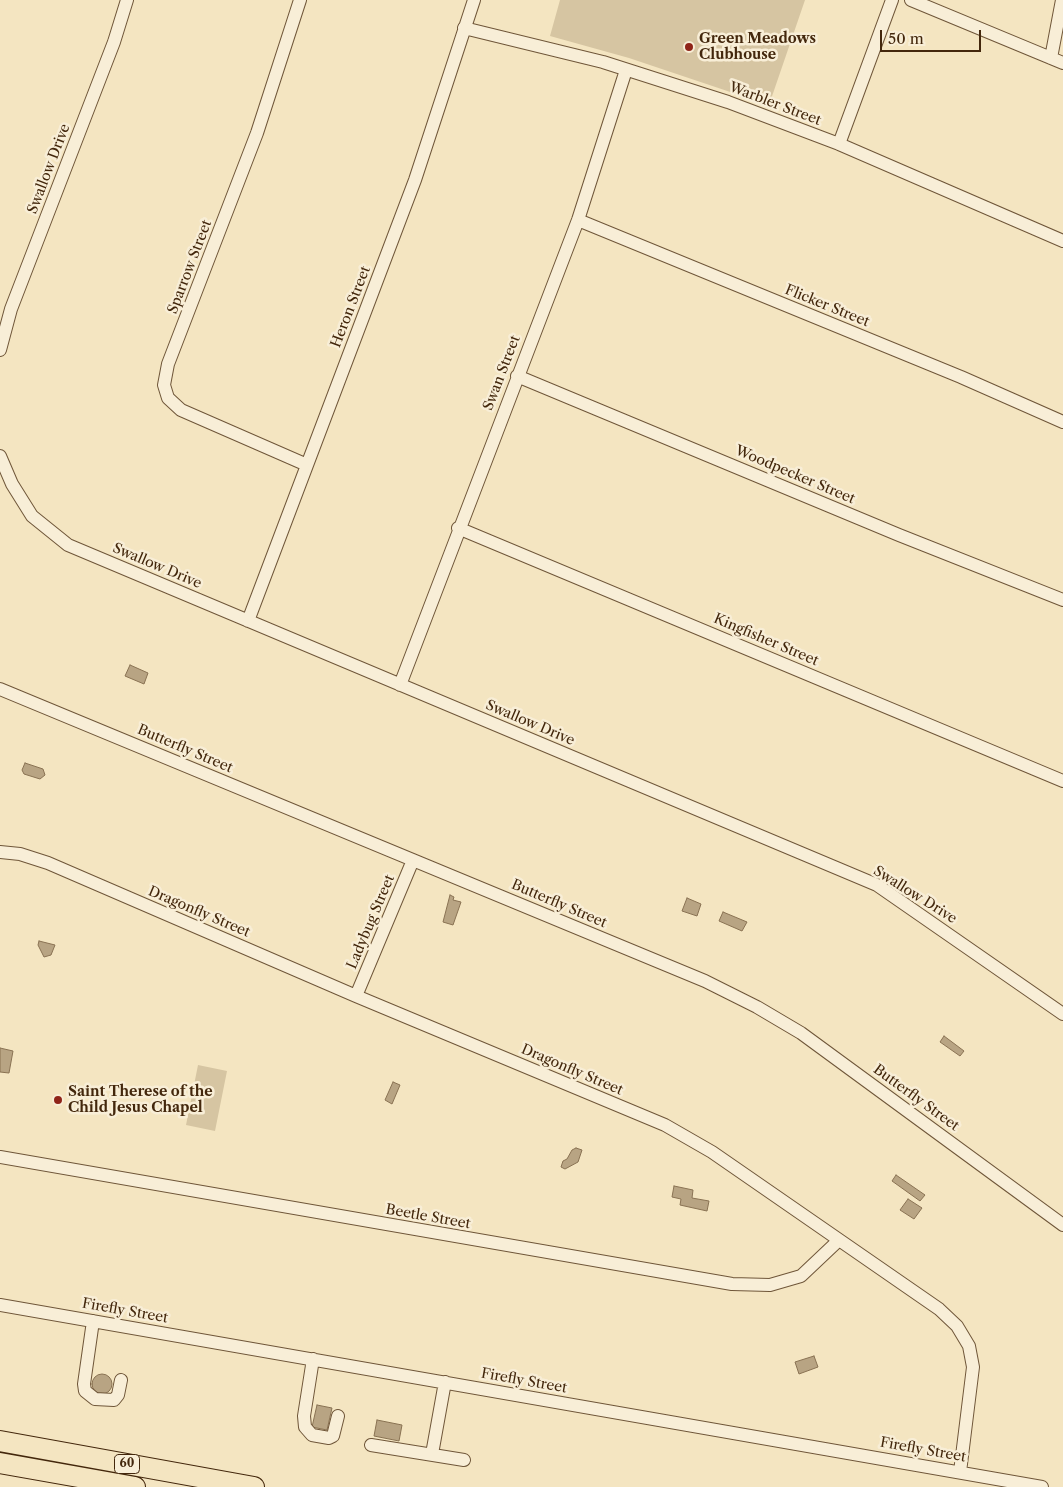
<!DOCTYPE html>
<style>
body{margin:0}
#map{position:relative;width:1063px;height:1487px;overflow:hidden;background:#f4e5c1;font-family:"Libre Caslon Text",serif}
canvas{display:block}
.scale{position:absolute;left:880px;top:30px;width:101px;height:22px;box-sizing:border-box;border:2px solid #43270c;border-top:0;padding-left:6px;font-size:15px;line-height:18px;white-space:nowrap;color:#43270c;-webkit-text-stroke:4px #f8eed7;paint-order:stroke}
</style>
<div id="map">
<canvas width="1063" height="1487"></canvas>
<div class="scale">50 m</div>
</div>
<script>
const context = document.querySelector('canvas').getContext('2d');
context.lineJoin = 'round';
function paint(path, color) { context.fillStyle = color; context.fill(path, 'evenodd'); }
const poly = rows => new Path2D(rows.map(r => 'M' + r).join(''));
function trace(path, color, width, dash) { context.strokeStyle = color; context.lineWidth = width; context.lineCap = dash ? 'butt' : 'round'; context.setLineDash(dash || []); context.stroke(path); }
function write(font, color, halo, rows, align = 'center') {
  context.font = font + ' "Libre Caslon Text",serif'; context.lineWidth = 5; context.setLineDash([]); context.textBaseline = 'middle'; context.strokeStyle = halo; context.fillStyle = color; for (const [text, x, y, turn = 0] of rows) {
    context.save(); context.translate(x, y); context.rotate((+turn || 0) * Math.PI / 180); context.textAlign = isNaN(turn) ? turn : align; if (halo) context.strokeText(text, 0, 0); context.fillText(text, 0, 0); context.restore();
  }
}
const green = poly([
 [560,0,805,0,769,105,629,58,550,36],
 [198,1065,227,1071,215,1131,186,1125]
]);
const water = poly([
 [130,665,148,673,144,684,125,676,130,665],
 [25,763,43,769,45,775,40,779,24,774,22,770,25,763],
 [450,895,454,897,453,900,461,902,453,925,443,922,450,895],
 [687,898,701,904,697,916,682,911,687,898],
 [723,912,747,922,742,931,719,921,723,912],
 [39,941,55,945,51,955,44,957,38,945,39,941],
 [944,1036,964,1051,960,1056,940,1042,944,1036],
 [0,1048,13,1051,9,1073,0,1072,0,1048],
 [393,1082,400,1085,392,1104,385,1100,393,1082],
 [576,1148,582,1150,578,1162,565,1169,561,1167,563,1161,567,1159,572,1150,576,1148],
 [896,1175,925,1195,920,1201,892,1181,896,1175],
 [674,1186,693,1190,692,1198,709,1201,707,1211,680,1205,681,1199,672,1197,674,1186],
 [908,1199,922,1208,914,1219,900,1210,908,1199],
 [814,1356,818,1367,799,1374,795,1362,814,1356],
 '92 1384a10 10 0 1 1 20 0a10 10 0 1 1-20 0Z',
 [317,1405,332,1408,327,1430,312,1427,317,1405],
 [377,1420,402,1425,399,1441,374,1436,377,1420]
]);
const street = poly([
 [300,0,257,133,168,364,164,385,168,398,181,410,307,465],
 [911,0,1063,63],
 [464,28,603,62,728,102,839,144,1063,241],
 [1051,58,1062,0],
 [839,144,892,0],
 [578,220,961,377,1063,422],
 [0,350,11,309,114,42,127,0],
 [517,376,899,535,1063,600],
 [0,456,12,484,32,516,68,545,877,885,1063,1014],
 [458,528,1063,781],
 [248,621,415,180,474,0],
 [400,685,578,220,626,70],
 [0,689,705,981,757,1007,801,1033,1063,1225],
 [0,852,20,854,48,863,356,996,665,1125,712,1152,939,1309,957,1326,969,1346,973,1367,960,1472],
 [356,996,413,860],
 [0,1157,732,1284,770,1285,801,1276,838,1241],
 [0,1305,1042,1487],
 [93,1321,84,1384,85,1391,95,1399,114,1400,118,1395,121,1380],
 [313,1359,304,1416,305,1427,312,1435,329,1438,333,1436,338,1416],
 [371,1445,464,1460],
 [432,1454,445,1382]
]);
const primary = poly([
 [0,1441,254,1487],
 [0,1463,135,1487]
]);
const markers = [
 [689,47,5,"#8f2418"],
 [58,1100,5,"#8f2418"]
];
const shields = [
 [127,1464,25]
];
const shieldNames = [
 ["60",127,1464]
];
const poiNames = [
 ["Green Meadows",699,39],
 ["Clubhouse",699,55],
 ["Saint Therese of the",68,1092],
 ["Child Jesus Chapel",68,1108]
];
const streetNames = [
 ["Warbler Street",775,104,21],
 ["Swallow Drive",49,169,-69],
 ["Sparrow Street",190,267,-69],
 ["Flicker Street",827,306,22],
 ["Heron Street",351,307,-69],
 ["Swan Street",502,373,-69],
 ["Woodpecker Street",795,475,23],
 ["Swallow Drive",157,566,23],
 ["Kingfisher Street",766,640,23],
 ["Swallow Drive",530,723,23],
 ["Butterfly Street",185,749,23],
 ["Swallow Drive",915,895,32],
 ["Butterfly Street",559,904,23],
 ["Dragonfly Street",199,912,23],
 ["Ladybug Street",371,922,-67],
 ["Dragonfly Street",572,1070,23],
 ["Butterfly Street",916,1098,36],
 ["Beetle Street",428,1217,10],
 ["Firefly Street",125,1311,10],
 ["Firefly Street",524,1381,10],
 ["Firefly Street",923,1450,10]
];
paint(green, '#d6c5a2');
paint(water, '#b8a483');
trace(water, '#897253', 1);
trace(street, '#6f5639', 14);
trace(primary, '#43270c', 22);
trace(street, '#f8eed7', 12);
trace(primary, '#f4e5c1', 20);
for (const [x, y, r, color] of markers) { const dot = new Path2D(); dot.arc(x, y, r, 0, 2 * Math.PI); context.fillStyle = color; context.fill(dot); trace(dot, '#f8eed7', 2); }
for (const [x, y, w] of shields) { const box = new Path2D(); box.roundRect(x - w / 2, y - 9.5, w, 19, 4); context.fillStyle = '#f8eed7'; context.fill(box); trace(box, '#43270c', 1); }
write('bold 12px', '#43270c', null, shieldNames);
write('bold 14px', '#43270c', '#f8eed7', poiNames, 'left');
write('14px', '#43270c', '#f8eed7', streetNames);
</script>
